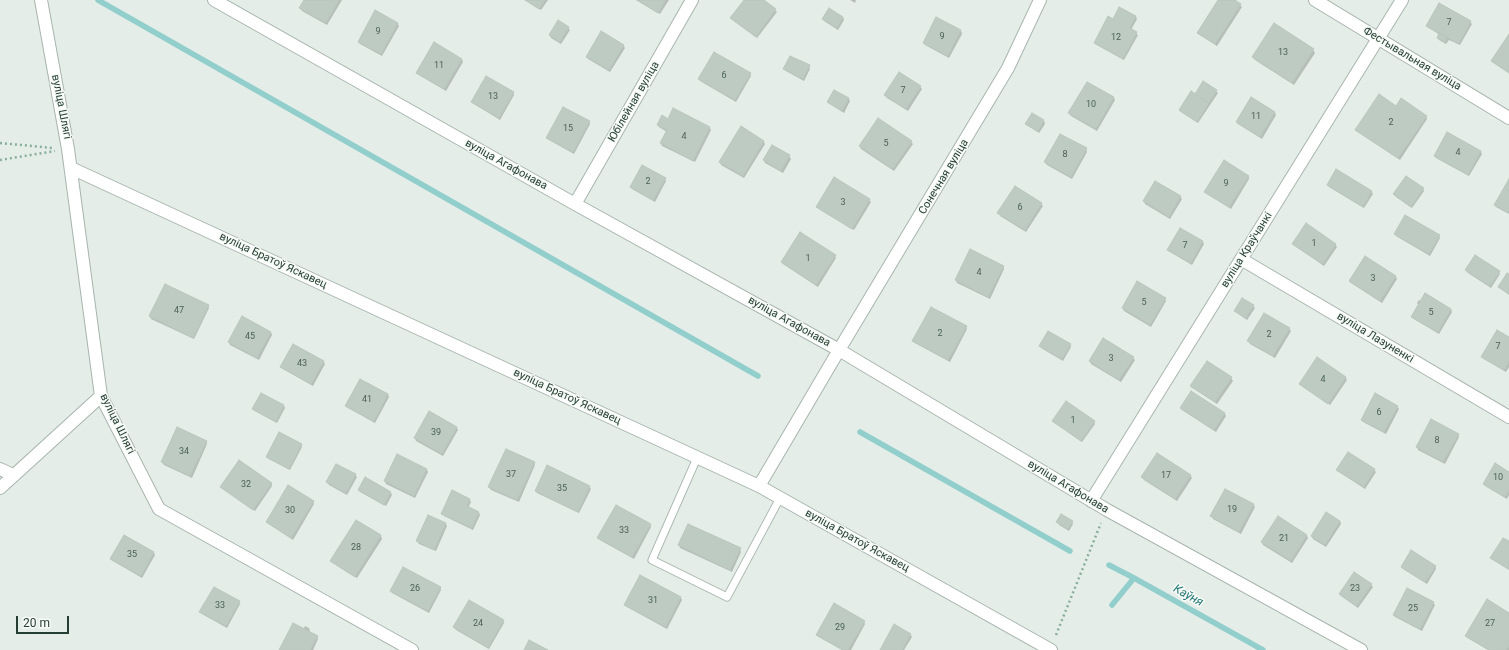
<!DOCTYPE html>
<meta charset="utf-8">
<style>
body{margin:0}
#map{position:relative;width:1509px;height:650px;overflow:hidden;background:#e5ede8;font-family:Roboto,sans-serif}
canvas{display:block}
.scale{position:absolute;left:16px;top:616px;width:53px;height:18px;box-sizing:border-box;border:2px solid #253e32;border-top:0;padding-left:5px;font-size:12px;line-height:14px;white-space:nowrap;color:#253e32;-webkit-text-stroke:3px #f6faf7;paint-order:stroke}
</style>
<div id="map">
<canvas width="1509" height="650"></canvas>
<div class="scale">20 m</div>
</div>
<script>
const context = document.querySelector('canvas').getContext('2d');
context.lineJoin = 'round';
function paint(path, color) { context.fillStyle = color; context.fill(path, 'evenodd'); }
const poly = rows => new Path2D(rows.map(r => 'M' + r).join(''));
function trace(path, color, width, dash) { context.strokeStyle = color; context.lineWidth = width; context.lineCap = dash ? 'butt' : 'round'; context.setLineDash(dash || []); context.stroke(path); }
function write(font, color, halo, rows, align = 'center') {
  context.font = font + ' Roboto,sans-serif'; context.lineWidth = 3; context.setLineDash([]); context.textBaseline = 'middle'; context.strokeStyle = halo; context.fillStyle = color; for (const [text, x, y, turn = 0] of rows) {
    context.save(); context.translate(x, y); context.rotate((+turn || 0) * Math.PI / 180); context.textAlign = isNaN(turn) ? turn : align; if (halo) context.strokeText(text, 0, 0); context.fillText(text, 0, 0); context.restore();
  }
}
const shadow = poly([
 [305,0,342,0,327,25,302,11,300,8],
 [526,0,548,0,541,10],
 [636,0,669,0,660,14],
 [745,0,763,0,777,12,757,38,732,18],
 [850,0,856,0,855,3],
 [1219,0,1233,0,1242,7,1217,46,1200,35,1198,33],
 [1120,8,1136,17,1137,19,1131,30,1138,35,1124,60,1097,45,1095,43,1113,20],
 [843,17,844,20,838,30,824,21,823,19],
 [937,18,961,31,962,34,949,58,925,45,924,43],
 [1470,22,1472,24,1460,45,1449,40,1446,44,1439,40,1438,38,1440,35,1429,28,1427,26],
 [397,23,399,26,382,56,360,44,359,42],
 [1274,25,1313,50,1315,53,1294,85,1255,60,1253,57],
 [568,28,570,30,561,44,551,38,550,35],
 [623,45,625,48,610,72,588,59,587,57],
 [462,59,463,62,446,91,419,75,418,73],
 [809,66,810,69,804,81,786,71,784,69],
 [750,73,751,76,736,102,700,81,699,79],
 [1087,83,1114,98,1115,100,1097,131,1071,116,1069,113],
 [1203,83,1216,91,1218,93,1198,123,1181,112,1180,110,1195,95],
 [920,87,922,89,908,111,887,98,885,95],
 [835,91,849,99,850,101,844,113,830,104,828,102],
 [513,92,514,95,500,120,474,104,472,102],
 [1251,99,1275,113,1276,115,1262,139,1238,124,1237,122],
 [1397,107,1426,116,1427,119,1400,160,1358,132,1356,130],
 [1032,114,1044,121,1045,124,1039,133,1028,126,1027,124],
 [668,120,710,128,711,130,695,162,662,146,661,143,667,132,659,127,658,125],
 [589,122,590,124,574,154,549,140,547,138],
 [741,128,764,142,765,144,744,178,721,165,720,162],
 [911,142,913,144,894,171,861,149,860,146],
 [772,146,789,156,791,159,783,173,765,163,764,160],
 [1086,149,1087,152,1072,179,1047,165,1045,162],
 [1481,152,1482,154,1469,176,1436,158,1435,156],
 [1336,170,1372,192,1373,194,1364,208,1329,187,1328,185],
 [1248,176,1249,179,1231,209,1207,194,1205,192],
 [665,179,666,181,655,202,632,189,631,187],
 [1509,180,1509,214,1496,207,1495,205],
 [1423,189,1424,191,1412,208,1396,197,1394,194],
 [1180,197,1182,199,1170,219,1145,204,1144,201],
 [869,200,871,202,854,230,819,209,817,207],
 [1041,204,1043,206,1026,232,1000,216,999,213],
 [1180,229,1203,242,1204,244,1192,265,1170,252,1169,250],
 [1395,234,1439,236,1440,238,1430,256,1396,236],
 [1294,244,1335,244,1337,247,1324,266,1295,246],
 [835,256,836,258,818,287,783,264,782,262],
 [1365,257,1396,277,1397,279,1382,303,1351,283,1350,281],
 [1003,266,1004,269,990,299,957,283,956,280],
 [1466,270,1499,272,1500,274,1491,288,1468,273],
 [1509,275,1509,295,1499,287],
 [1165,299,1166,301,1151,327,1124,311,1123,308],
 [1419,300,1451,309,1452,312,1439,334,1414,319,1412,317,1419,306,1417,303],
 [208,306,209,308,194,339,151,319,150,316],
 [1253,306,1255,308,1247,320,1237,313,1235,311],
 [966,327,967,329,950,362,915,343,914,341],
 [1289,329,1291,331,1275,358,1250,344,1249,341],
 [271,332,272,335,259,360,230,345,229,342],
 [1509,338,1509,367,1506,372,1484,359,1482,357],
 [1070,345,1071,347,1063,361,1041,348,1040,346],
 [1133,358,1135,360,1121,382,1091,364,1090,361],
 [323,361,325,364,313,386,283,369,281,367],
 [1207,362,1231,378,1233,381,1217,404,1193,388,1191,386],
 [1345,377,1347,380,1330,405,1302,386,1300,384],
 [1191,392,1225,414,1226,416,1216,432,1182,410,1181,408],
 [261,394,284,406,285,408,277,423,255,411,253,409],
 [388,394,389,397,375,423,348,408,346,406],
 [1397,407,1399,409,1386,434,1363,422,1362,420],
 [430,412,457,428,458,430,443,456,416,441,415,438],
 [1053,421,1094,421,1095,424,1082,442,1055,423],
 [1458,435,1459,437,1445,464,1418,450,1417,447],
 [206,442,207,444,192,478,164,465,162,462],
 [301,445,302,447,290,470,269,459,267,457],
 [534,463,535,465,519,502,491,490,489,487],
 [427,470,428,472,415,498,386,484,385,481],
 [1337,470,1374,470,1376,472,1365,489,1339,472],
 [1509,473,1509,495,1507,499,1485,486,1484,484],
 [355,475,357,477,347,495,329,485,327,482],
 [1190,475,1192,478,1177,501,1144,480,1142,477],
 [366,478,391,493,392,495,386,506,360,492,359,490],
 [271,483,272,486,255,511,223,489,221,487],
 [589,487,591,489,579,513,537,493,536,491],
 [470,500,471,502,468,508,479,513,480,515,473,530,444,516,442,513],
 [313,501,314,504,293,540,269,524,267,522],
 [1253,505,1255,507,1241,534,1213,519,1212,516],
 [429,516,446,524,447,526,436,551,419,544,417,541],
 [357,521,381,536,382,539,357,578,333,563,331,561],
 [1340,521,1341,524,1326,547,1313,539,1312,536],
 [1058,522,1072,522,1073,524,1069,531,1059,525],
 [650,525,651,527,634,559,600,540,599,538],
 [124,536,154,553,155,555,142,578,113,561,111,559],
 [1307,536,1308,538,1292,563,1263,545,1262,542],
 [1509,543,1509,570,1493,560,1492,558],
 [679,545,740,549,741,552,732,572,680,548],
 [1435,566,1436,569,1427,584,1403,569,1402,567],
 [1371,585,1373,587,1358,608,1341,596,1340,594],
 [440,587,441,590,429,613,392,593,391,591],
 [681,598,682,600,667,629,627,607,626,605],
 [239,602,240,604,227,628,202,614,201,612],
 [1433,603,1435,605,1422,631,1395,617,1394,615],
 [1509,614,1509,650,1488,650,1468,638,1466,636],
 [503,621,504,623,489,649,456,630,454,627],
 [864,622,865,624,851,650,842,650,819,637,817,635],
 [305,626,309,628,310,631,309,633,317,637,318,639,313,650,280,650,303,630],
 [910,634,912,637,904,650,881,650]
]);
const stream = poly([
 [98,0,758,376],
 [860,432,1070,551],
 [1109,565,1134,578],
 [1112,605,1134,578,1263,650]
]);
const building = poly([
 [304,0,339,0,326,23,299,8,304,0],
 [525,0,545,0,539,9,525,0],
 [637,0,666,0,658,13,637,0],
 [744,0,764,0,776,9,756,37,730,18,744,0],
 [1218,0,1235,0,1241,4,1215,44,1197,33,1218,0],
 [1439,3,1471,21,1459,44,1426,26,1439,3],
 [1119,7,1136,16,1130,28,1137,32,1123,59,1094,43,1108,16,1113,19,1119,7],
 [829,8,843,17,837,28,822,19,829,8],
 [375,10,398,23,381,54,358,42,375,10],
 [936,17,961,30,948,56,923,43,936,17],
 [558,20,569,27,560,42,549,35,558,20],
 [1274,23,1314,49,1292,83,1252,57,1274,23],
 [601,31,624,45,609,70,586,57,601,31],
 [1439,33,1447,38,1445,42,1437,38,1439,33],
 [1509,34,1509,73,1491,61,1509,34],
 [434,42,462,59,444,89,416,73,434,42],
 [714,52,751,73,735,100,698,79,714,52],
 [790,56,810,65,803,79,783,69,790,56],
 [899,72,921,86,906,109,884,95,899,72],
 [486,76,514,92,499,118,471,102,486,76],
 [1203,81,1217,90,1209,103,1195,94,1203,81],
 [1087,82,1114,97,1096,129,1068,113,1087,82],
 [834,90,849,98,842,111,827,102,834,90],
 [1191,91,1209,103,1197,122,1179,110,1191,91],
 [1379,94,1396,106,1401,98,1427,116,1398,158,1355,130,1379,94],
 [1251,97,1275,112,1260,137,1236,122,1251,97],
 [563,107,590,121,573,152,546,138,563,107],
 [673,108,710,127,693,161,660,143,667,130,657,125,662,115,668,119,673,108],
 [1032,113,1044,120,1038,131,1025,124,1032,113],
 [878,118,912,141,893,169,859,146,878,118],
 [741,126,764,141,743,176,719,162,741,126],
 [1447,132,1481,151,1468,175,1434,156,1447,132],
 [1060,134,1087,148,1071,177,1044,162,1060,134],
 [772,145,790,155,781,171,763,160,772,145],
 [1224,160,1249,176,1229,207,1204,192,1224,160],
 [642,165,666,178,653,200,630,187,642,165],
 [1336,169,1372,191,1363,207,1327,185,1336,169],
 [1406,176,1424,188,1411,207,1393,194,1406,176],
 [834,177,870,199,852,229,816,207,834,177],
 [1509,179,1509,213,1494,205,1509,179],
 [1155,181,1181,196,1169,217,1143,201,1155,181],
 [1015,186,1042,203,1025,230,997,213,1015,186],
 [1405,215,1440,235,1429,254,1394,234,1405,215],
 [1306,223,1336,244,1323,264,1292,244,1306,223],
 [1180,228,1203,241,1191,263,1167,250,1180,228],
 [800,232,836,255,816,285,781,262,800,232],
 [970,249,1004,266,988,297,955,280,970,249],
 [1475,255,1500,271,1490,286,1465,270,1475,255],
 [1365,256,1396,276,1380,301,1349,281,1365,256],
 [1507,273,1509,274,1509,294,1498,287,1507,273],
 [1137,281,1166,298,1150,325,1122,308,1137,281],
 [165,284,209,305,193,338,149,316,165,284],
 [1425,293,1451,309,1438,332,1411,317,1425,293],
 [1242,298,1254,305,1246,318,1234,311,1242,298],
 [931,307,967,326,948,360,912,341,931,307],
 [1264,313,1290,328,1273,356,1247,341,1264,313],
 [242,316,271,332,257,358,228,342,242,316],
 [1497,330,1509,337,1509,362,1504,370,1481,357,1497,330],
 [1048,331,1071,344,1062,359,1039,346,1048,331],
 [1103,338,1134,357,1119,380,1089,361,1103,338],
 [293,344,324,361,311,384,280,367,293,344],
 [1317,357,1346,377,1328,404,1299,384,1317,357],
 [1207,361,1232,377,1215,402,1190,386,1207,361],
 [360,379,388,394,374,421,345,406,360,379],
 [1191,391,1225,413,1214,430,1180,408,1191,391],
 [261,393,284,405,276,422,252,409,261,393],
 [1375,393,1398,406,1384,432,1361,420,1375,393],
 [1066,401,1095,421,1081,441,1052,421,1066,401],
 [429,411,457,427,442,454,414,438,429,411],
 [1431,419,1459,434,1443,462,1416,447,1431,419],
 [177,427,207,441,190,476,161,462,177,427],
 [279,432,302,444,289,469,266,457,279,432],
 [506,449,535,462,517,500,488,487,506,449],
 [1348,452,1375,469,1364,487,1336,470,1348,452],
 [1157,453,1191,475,1175,499,1141,477,1157,453],
 [397,454,427,469,414,496,384,481,397,454],
 [239,460,272,483,253,510,220,487,239,460],
 [1495,463,1509,472,1509,491,1505,497,1483,484,1495,463],
 [336,464,356,474,346,493,326,482,336,464],
 [547,465,590,486,578,512,535,491,547,465],
 [365,477,391,492,384,505,358,490,365,477],
 [288,485,314,501,291,538,266,522,288,485],
 [1225,489,1254,504,1239,532,1210,516,1225,489],
 [452,490,470,499,467,506,479,512,472,528,441,514,452,490],
 [616,505,651,524,632,557,597,538,616,505],
 [1326,512,1340,521,1325,545,1311,536,1326,512],
 [1061,514,1073,521,1068,529,1056,522,1061,514],
 [428,515,446,523,434,550,416,541,428,515],
 [1278,516,1307,535,1291,561,1261,542,1278,516],
 [356,520,381,535,355,577,330,561,356,520],
 [688,524,741,548,730,570,678,545,688,524],
 [124,535,154,552,141,576,110,559,124,535],
 [1503,538,1509,541,1509,569,1490,558,1503,538],
 [1411,550,1436,566,1425,582,1401,567,1411,550],
 [403,567,441,587,428,611,390,591,403,567],
 [1354,572,1372,584,1357,606,1339,594,1354,572],
 [640,575,681,597,666,627,624,605,640,575],
 [214,587,240,601,226,626,199,612,214,587],
 [1407,588,1434,602,1420,629,1393,615,1407,588],
 [1487,599,1509,613,1509,646,1506,650,1489,650,1465,636,1487,599],
 [469,600,504,620,488,648,453,627,469,600],
 [834,603,865,621,848,650,843,650,816,635,834,603],
 [293,623,318,636,310,650,279,650,293,623],
 [894,624,911,634,902,650,880,650,894,624],
 [529,640,548,650,524,650,529,640]
]);
const path = poly([
 [0,143,53,148],
 [0,160,55,151],
 [1056,635,1101,523]
]);
const service = poly([
 [697,458,652,560,727,597,780,498]
]);
const minor = poly([
 [41,0,68,149,101,396,159,509,412,650],
 [214,0,575,204,839,350,1107,510,1361,650],
 [1315,0,1509,118],
 [71,168,759,486,1051,650],
 [575,204,692,0],
 [1241,259,1509,417],
 [0,469,13,475],
 [759,486,839,350,1008,68,1040,0],
 [0,488,101,396],
 [1091,501,1402,0]
]);
const numberNames = [
 ["7",1449,23],
 ["9",378,32],
 ["9",942,37],
 ["12",1116,38],
 ["13",1283,53],
 ["11",439,66],
 ["6",724,76],
 ["7",903,91],
 ["13",493,97],
 ["10",1091,105],
 ["11",1256,117],
 ["2",1391,123],
 ["15",568,129],
 ["4",684,137],
 ["5",886,144],
 ["4",1458,153],
 ["8",1065,155],
 ["2",648,182],
 ["9",1226,184],
 ["3",843,203],
 ["6",1020,208],
 ["1",1314,244],
 ["7",1185,246],
 ["1",808,259],
 ["4",979,273],
 ["3",1373,279],
 ["5",1144,303],
 ["47",179,311],
 ["5",1431,313],
 ["2",940,334],
 ["2",1269,335],
 ["45",250,337],
 ["7",1498,347],
 ["3",1111,359],
 ["43",302,364],
 ["4",1323,380],
 ["41",367,400],
 ["6",1379,413],
 ["1",1073,421],
 ["39",436,433],
 ["8",1437,441],
 ["34",184,452],
 ["37",511,475],
 ["17",1166,476],
 ["10",1498,478],
 ["32",246,485],
 ["35",562,489],
 ["19",1232,510],
 ["30",290,511],
 ["33",624,531],
 ["21",1284,539],
 ["28",356,548],
 ["35",132,555],
 ["26",415,589],
 ["23",1355,589],
 ["31",653,601],
 ["33",220,606],
 ["25",1413,609],
 ["24",478,624],
 ["27",1490,624],
 ["29",840,628]
];
const streetNames = [
 ["Фестывальная вуліца",1412,59,31],
 ["Юбілейная вуліца",634,102,-60],
 ["вуліца Шлягі",61,107,79],
 ["вуліца Агафонава",506,165,29],
 ["Сонечная вуліца",944,177,-59],
 ["вуліца Краўчанкі",1247,250,-58],
 ["вуліца Братоў Яскавец",273,261,25],
 ["вуліца Агафонава",789,322,29],
 ["вуліца Лазуненкі",1375,338,31],
 ["вуліца Братоў Яскавец",567,397,25],
 ["вуліца Шлягі",117,424,64],
 ["вуліца Агафонава",1068,487,31],
 ["вуліца Братоў Яскавец",857,541,29]
];
const waterNames = [
 ["Каўня",1188,596,29]
];
paint(shadow, '#0003');
trace(stream, '#91cecc', 5.5);
paint(building, '#bdcbc3');
trace(building, '#b8c7bd', 1);
trace(service, '#a8b5ae', 9);
trace(minor, '#a8b5ae', 14);
trace(path, '#88af9b', 2.5, [2, 3]);
trace(service, '#fff', 7);
trace(minor, '#fff', 12);
write('9px', '#4b6156', null, numberNames);
write('11px', '#253e32', '#f6faf7', streetNames);
write('italic 12px', '#237774', '#f6faf7', waterNames);
</script>
